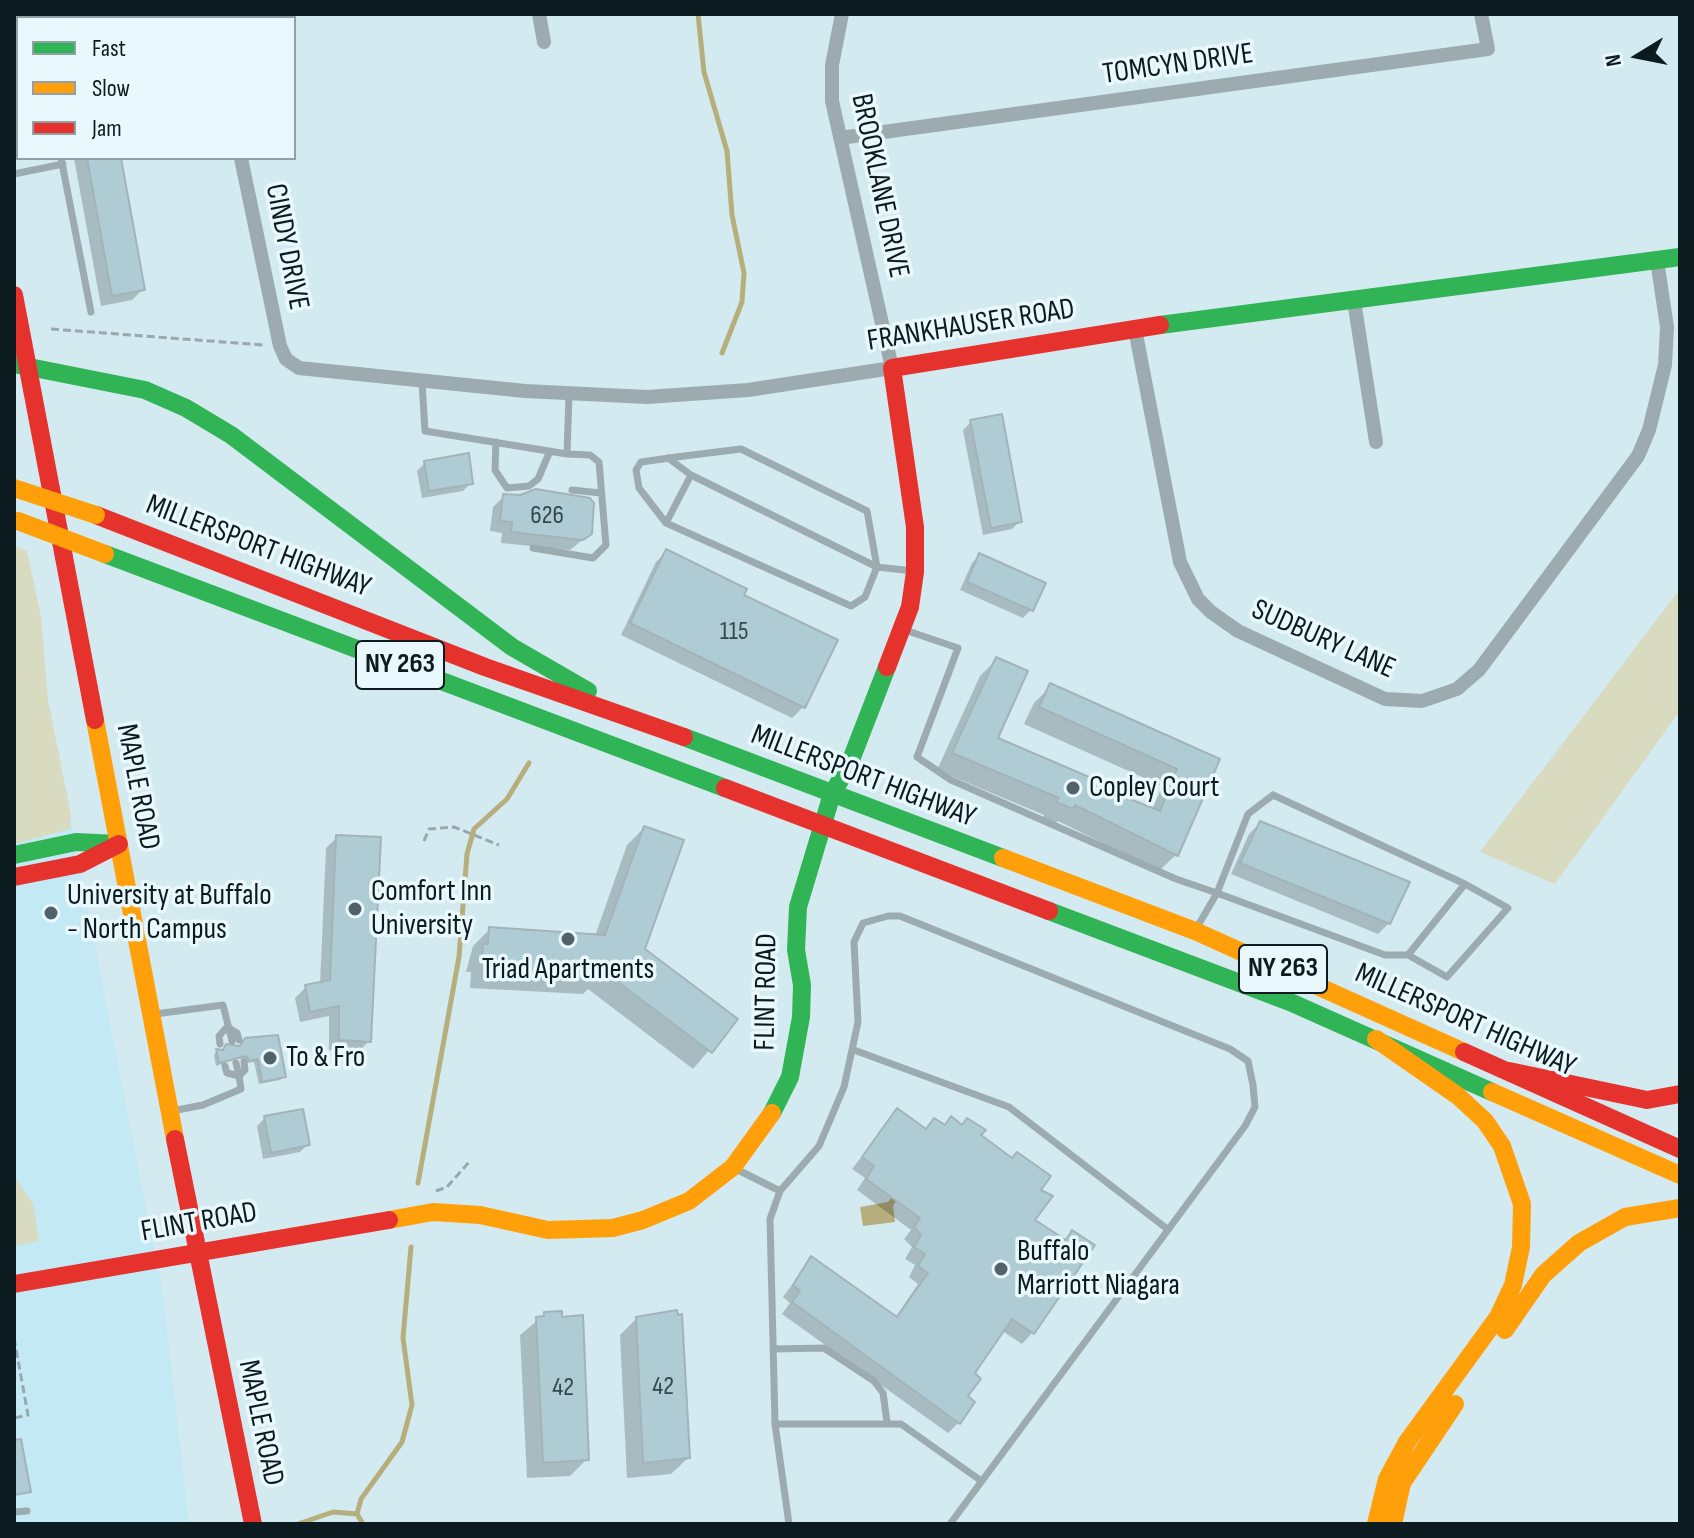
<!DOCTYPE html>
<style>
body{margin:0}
#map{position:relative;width:1694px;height:1538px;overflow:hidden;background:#d3eaf0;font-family:"Sofia Sans Condensed",sans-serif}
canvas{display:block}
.frame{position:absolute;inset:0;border:16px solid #0b1b1f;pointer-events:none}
.legend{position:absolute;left:16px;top:16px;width:280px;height:144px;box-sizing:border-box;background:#e8f8fd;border:2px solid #90a0a4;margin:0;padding:10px 14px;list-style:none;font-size:24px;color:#0b1b1f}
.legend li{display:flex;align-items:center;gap:16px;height:40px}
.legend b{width:40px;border:2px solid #90a0a4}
.north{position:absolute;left:1598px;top:16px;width:80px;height:80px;-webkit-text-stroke:6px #e8f8fd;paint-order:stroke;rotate:260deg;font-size:22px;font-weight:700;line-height:32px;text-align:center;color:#0b1b1f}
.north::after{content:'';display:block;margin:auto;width:28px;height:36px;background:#0b1b1f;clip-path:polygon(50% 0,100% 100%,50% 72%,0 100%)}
</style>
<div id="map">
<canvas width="1694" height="1538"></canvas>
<div class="frame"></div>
<ul class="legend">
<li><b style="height:10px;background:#30b455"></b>Fast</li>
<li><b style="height:10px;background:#ff9f0a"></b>Slow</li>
<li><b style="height:10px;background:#e5322d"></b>Jam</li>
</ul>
<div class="north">N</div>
</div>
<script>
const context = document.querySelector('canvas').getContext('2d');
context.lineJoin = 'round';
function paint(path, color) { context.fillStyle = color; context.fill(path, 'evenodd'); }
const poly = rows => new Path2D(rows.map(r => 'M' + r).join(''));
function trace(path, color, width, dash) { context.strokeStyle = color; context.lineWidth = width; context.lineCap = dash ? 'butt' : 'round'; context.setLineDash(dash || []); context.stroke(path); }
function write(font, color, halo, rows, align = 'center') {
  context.font = font + ' "Sofia Sans Condensed",sans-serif'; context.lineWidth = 7; context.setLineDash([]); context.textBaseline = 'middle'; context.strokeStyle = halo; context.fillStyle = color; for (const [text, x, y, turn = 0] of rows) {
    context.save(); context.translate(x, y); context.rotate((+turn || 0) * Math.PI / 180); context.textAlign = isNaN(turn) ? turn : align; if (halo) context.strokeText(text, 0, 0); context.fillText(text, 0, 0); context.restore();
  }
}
const built = poly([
 [14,530,163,1295,189,1524,14,1524]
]);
const green = poly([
 [14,546,27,551,41,617,48,700,71,815,70,829,14,844],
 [1680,589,1680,711,1555,884,1480,852],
 [14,1176,33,1204,39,1241,14,1246]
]);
const water = poly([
 [891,1198,896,1201,893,1206,895,1222,863,1226,860,1207,888,1202]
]);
const shadow = poly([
 [74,158,119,158,143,289,132,300,101,306],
 [971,422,1020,521,1012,529,983,535,963,430],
 [425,463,471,483,463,491,422,498,417,471],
 [504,496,590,534,570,550,501,543,502,533,490,531,493,507],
 [667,551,741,596,803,707,792,718,621,635,656,562],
 [980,555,1043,584,1031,610,1023,618,960,590,972,563],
 [997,659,996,739,1127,800,1152,810,1162,786,1024,724,1034,703,1051,686,1218,760,1176,855,1159,871,1058,821,1055,824,1042,819,1044,815,937,770,980,676],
 [1260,823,1389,923,1378,934,1231,874,1249,834],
 [644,828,642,950,735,1020,693,1069,588,989,583,994,470,988,471,972,466,972,473,946,490,929,595,936,627,845],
 [337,837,369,1041,358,1052,329,1050,329,1016,300,1022,295,998,306,987,320,984,326,848],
 [276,1037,284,1077,280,1080,259,1084,254,1062,246,1063,239,1058,216,1066,214,1055,217,1051],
 [898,1111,925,1130,934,1120,978,1136,1038,1191,1032,1221,1064,1241,1073,1233,1032,1333,1022,1344,1001,1330,972,1374,959,1422,948,1433,782,1314,790,1303,783,1297,811,1259,895,1318,918,1284,909,1277,915,1265,905,1259,912,1247,904,1239,911,1230,857,1190,865,1178,852,1169],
 [265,1118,308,1144,300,1152,263,1159,257,1126],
 [545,1314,587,1459,570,1476,527,1478,520,1335],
 [676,1317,688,1458,671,1474,627,1478,620,1335,637,1318]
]);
const stream = poly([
 [698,14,704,72,727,151,732,215,744,273,742,302,722,353],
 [418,1183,459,957,467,854,474,829,507,799,529,763],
 [357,1514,361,1499,402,1442,412,1405,403,1338,411,1247],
 [298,1524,333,1512,357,1514,363,1524]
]);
const building = poly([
 [87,158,121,158,145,290,112,296,87,158],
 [1002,414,1022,522,991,528,970,420,1002,414],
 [469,453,473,484,429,491,424,461,469,453],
 [536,489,590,498,594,503,592,534,583,540,511,532,512,522,500,521,503,494,520,495,536,489],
 [666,549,747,589,744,595,838,640,805,708,630,623,666,549],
 [979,553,1046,583,1033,611,967,582,979,553],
 [996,657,1028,671,998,738,1131,795,1130,799,1160,811,1177,769,1039,707,1050,683,1220,759,1178,856,1075,805,1073,809,1056,802,1059,798,952,753,996,657],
 [1260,821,1410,882,1390,924,1240,863,1260,821],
 [644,826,684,840,645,949,738,1019,712,1053,606,973,602,978,486,971,487,956,482,956,483,944,488,944,489,927,605,935,644,826],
 [336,835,381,837,371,1042,339,1040,339,1006,310,1012,305,985,330,980,336,835],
 [278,1035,286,1077,262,1082,258,1059,250,1061,246,1056,219,1063,216,1049,223,1050,226,1044,240,1046,245,1038,278,1035],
 [897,1108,926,1129,934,1118,945,1125,951,1116,962,1125,967,1118,986,1130,981,1135,1012,1158,1017,1152,1051,1176,1041,1190,1053,1196,1035,1220,1066,1240,1072,1230,1095,1245,1034,1334,1012,1319,975,1373,981,1379,968,1396,975,1402,960,1424,792,1302,800,1291,793,1285,811,1256,897,1317,928,1273,918,1266,925,1254,914,1247,921,1235,914,1227,920,1218,866,1179,874,1166,862,1157,897,1108],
 [303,1109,310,1145,271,1153,264,1116,303,1109],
 [677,1310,678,1315,682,1314,690,1458,643,1463,636,1317,677,1310],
 [562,1311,562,1317,583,1315,589,1460,543,1463,536,1317,544,1316,544,1312,562,1311],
 [21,1439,31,1492,14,1495,14,1440,21,1439]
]);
const path = poly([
 [51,329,263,345],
 [424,841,429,829,454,827,499,845],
 [436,1191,447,1187,470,1161],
 [14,1338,28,1415,14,1418]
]);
const lane = poly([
 [61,158,91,312],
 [14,174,63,164],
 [422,382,425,431,567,454],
 [496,442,495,470,507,488,529,486,538,479,550,451],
 [668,458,691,475,877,567,865,597,851,606,666,523,639,488,636,470,641,462,684,456,741,449,867,511,877,567,913,571],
 [572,490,601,493],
 [666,523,691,475],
 [533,548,593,558,606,545,599,462,590,455,567,454,569,395],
 [902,629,958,648,917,757,951,780,1176,879,1217,893,1196,929],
 [1273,795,1465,884,1408,955,1385,955,1217,893,1248,814,1273,795],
 [1408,955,1447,977,1508,908,1465,884],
 [155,1014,223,1005,232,1041],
 [220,1044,219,1036,227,1027,237,1033,239,1040],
 [854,1050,1009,1107,1166,1228],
 [236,1063,239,1076,245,1070,244,1062],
 [172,1111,203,1105,241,1089,239,1076,227,1073,225,1066],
 [736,1169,780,1191],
 [773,1349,824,1348,874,1381,883,1393,887,1422],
 [775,1424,901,1424,980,1480],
 [14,1512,27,1511],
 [789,1524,775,1424,770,1219,780,1191,819,1146,844,1087,858,1022,854,942,863,923,888,916,900,916,1230,1049,1248,1061,1253,1085,1255,1107,1245,1126,950,1524]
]);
const street = poly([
 [235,14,235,18],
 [539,14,544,42],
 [840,138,1488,49,1481,14],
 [241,158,280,346,286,359,299,368,525,391,647,397,748,390,892,368,832,101,832,65,842,14],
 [1354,301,1376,442],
 [1135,329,1180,562,1198,599,1211,612,1238,631,1385,699,1422,701,1457,689,1479,670,1638,456,1649,430,1665,365,1667,327,1657,260]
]);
const fast = poly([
 [1160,325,1680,257],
 [14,364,145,390,186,408,231,435,512,647,588,691],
 [105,554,725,788],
 [684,737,1003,858],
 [14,855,76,842,118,844],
 [1049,911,1290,1002,1492,1092],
 [772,1113,790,1077,801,1017,802,985,796,950,798,907,832,794,849,765,887,667]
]);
const slow = poly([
 [95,720,175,1139],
 [1003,858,1195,931,1464,1052],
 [1376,1039,1458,1096,1485,1121,1502,1146,1522,1204,1521,1247,1513,1285,1498,1317,1407,1442,1387,1479,1376,1524],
 [1492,1092,1680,1175],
 [389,1220,433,1212,480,1215,548,1230,613,1228,643,1220,689,1201,733,1167,772,1113],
 [1505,1330,1543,1275,1579,1243,1625,1217,1680,1208],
 [1393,1524,1402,1483,1455,1404]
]);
const jam = poly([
 [14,295,95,720],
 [96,515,485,667,684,737],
 [887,667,910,607,915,572,915,527,892,368,1160,325],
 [725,788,1049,911],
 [14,877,80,864,119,844],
 [1464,1052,1680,1149],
 [1509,1071,1647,1100,1680,1094],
 [175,1139,253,1524],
 [14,1284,389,1220]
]);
const slowBridge = poly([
 [14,488,96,515],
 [18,521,105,554]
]);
const markers = [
 [1073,788,8,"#516368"],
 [355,909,8,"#516368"],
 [51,913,8,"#516368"],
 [568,939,8,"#516368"],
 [270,1058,8,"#516368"],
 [1001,1269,8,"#516368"]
];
const numberNames = [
 ["626",547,516],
 ["115",734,632],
 ["42",663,1387],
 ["42",563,1388]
];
const shields = [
 [400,665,88],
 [1283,969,88]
];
const shieldNames = [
 ["NY 263",400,665],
 ["NY 263",1283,969]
];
const streetNames = [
 ["TOMCYN DRIVE",1178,65,-8],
 ["BROOKLANE DRIVE",879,186,78],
 ["CINDY DRIVE",286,247,79],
 ["FRANKHAUSER ROAD",971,326,-9],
 ["MILLERSPORT HIGHWAY",258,547,21],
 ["SUDBURY LANE",1323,640,24],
 ["MILLERSPORT HIGHWAY",863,777,21],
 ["MAPLE ROAD",137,787,79],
 ["FLINT ROAD",767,992,-89],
 ["MILLERSPORT HIGHWAY",1465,1021,24],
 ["FLINT ROAD",199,1223,-10],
 ["MAPLE ROAD",260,1423,78]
];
const poiNames = [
 ["Copley Court",1089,788],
 ["Comfort Inn",371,892],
 ["University",371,926],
 ["University at Buffalo",67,896],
 ["- North Campus",67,930],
 ["Triad Apartments",568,970,"center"],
 ["To & Fro",286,1058],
 ["Buffalo",1017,1252],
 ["Marriott Niagara",1017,1286]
];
paint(built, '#c3e9f4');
paint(green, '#d8dbc0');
paint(water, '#b6af7d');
paint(shadow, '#0003');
trace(stream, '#b6af7d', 5);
paint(building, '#afccd4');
trace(building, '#a2b4b9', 2);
trace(path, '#98a8ab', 3, [8, 4]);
trace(lane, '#9cabaf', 7);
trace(street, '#9cabaf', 14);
trace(fast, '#30b455', 18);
trace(slow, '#ff9f0a', 18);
trace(jam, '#e5322d', 18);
trace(slowBridge, '#ff9f0a', 18);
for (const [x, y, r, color] of markers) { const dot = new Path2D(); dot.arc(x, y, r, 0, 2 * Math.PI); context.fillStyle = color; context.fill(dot); trace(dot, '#e8f8fd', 3); }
write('26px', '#34474c', null, numberNames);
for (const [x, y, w] of shields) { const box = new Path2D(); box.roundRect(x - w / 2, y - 24, w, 48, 6); context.fillStyle = '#e8f8fd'; context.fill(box); trace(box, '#0b1b1f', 2); }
write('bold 28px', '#0b1b1f', null, shieldNames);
write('30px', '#0b1b1f', '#e8f8fd', streetNames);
write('30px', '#0b1b1f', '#e8f8fd', poiNames, 'left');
</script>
